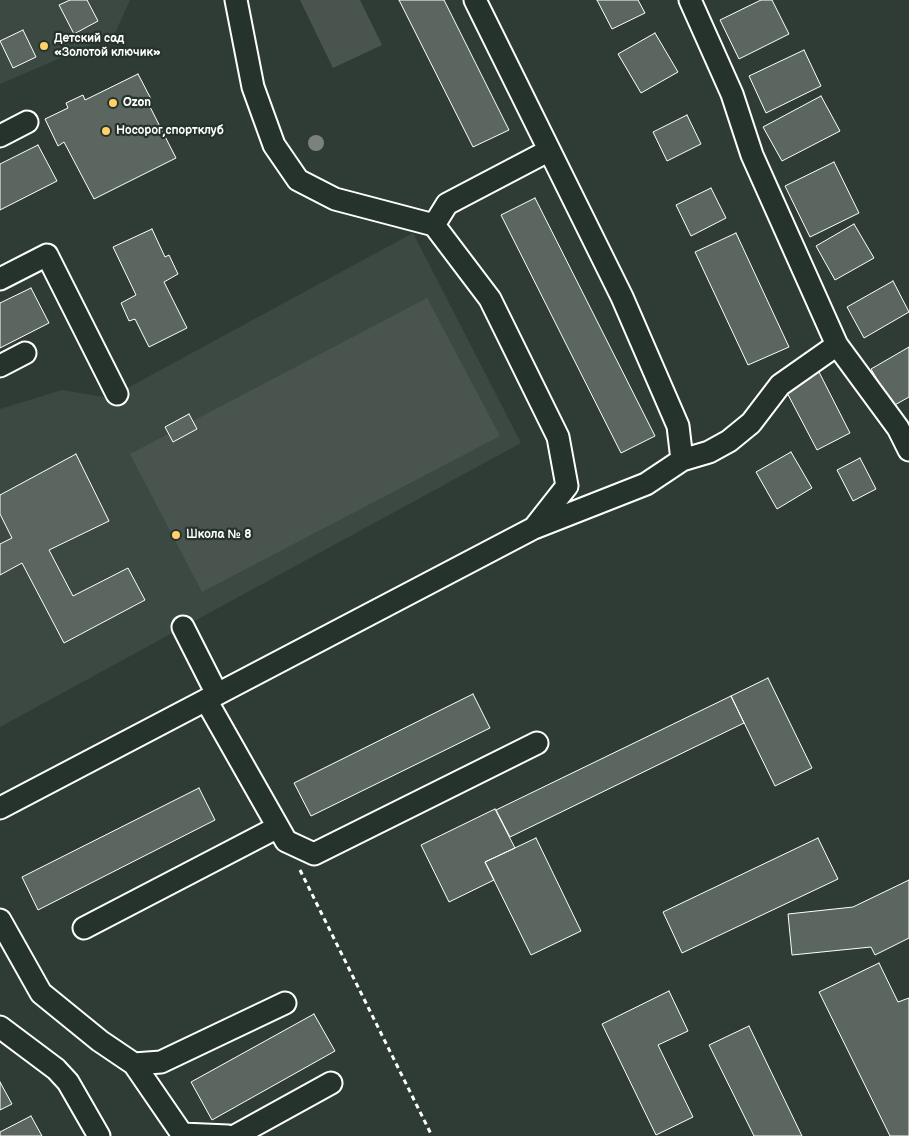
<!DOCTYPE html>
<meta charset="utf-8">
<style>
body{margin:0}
canvas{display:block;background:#2f3b35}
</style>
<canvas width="909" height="1136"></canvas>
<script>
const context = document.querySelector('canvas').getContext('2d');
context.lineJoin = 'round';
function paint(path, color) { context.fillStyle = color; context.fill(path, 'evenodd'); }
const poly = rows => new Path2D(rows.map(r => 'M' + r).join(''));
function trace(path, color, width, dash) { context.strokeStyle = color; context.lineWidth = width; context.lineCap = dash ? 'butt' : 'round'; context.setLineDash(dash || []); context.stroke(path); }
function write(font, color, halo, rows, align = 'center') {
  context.font = font + ' "Balsamiq Sans",sans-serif'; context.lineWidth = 4.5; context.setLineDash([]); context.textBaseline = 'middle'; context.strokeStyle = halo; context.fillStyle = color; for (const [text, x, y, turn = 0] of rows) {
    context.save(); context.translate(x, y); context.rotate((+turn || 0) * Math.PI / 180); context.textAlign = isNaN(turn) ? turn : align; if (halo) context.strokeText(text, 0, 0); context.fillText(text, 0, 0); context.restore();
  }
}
const built = poly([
 [0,0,130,0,114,35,0,84],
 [413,233,521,443,0,727,0,409,62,390,109,398]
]);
const green = poly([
 [300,0,360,0,382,45,333,68],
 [427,298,500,436,202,592,130,454]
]);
const building = poly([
 [70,0,87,0,98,21,74,34,59,5,70,0],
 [399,0,444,0,509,130,473,147,399,0],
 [597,0,638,0,645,13,612,29,597,0],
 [761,0,772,0,789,34,739,59,720,20,761,0],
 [23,30,36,57,13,68,0,41,23,30],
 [655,33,678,72,641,93,618,54,655,33],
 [804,50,821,86,766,113,749,76,804,50],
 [138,74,151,99,147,101,176,158,94,199,64,142,58,146,45,119,68,108,66,103,83,95,85,100,138,74],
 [821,96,840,131,782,161,763,127,821,96],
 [687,115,701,144,667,161,653,132,687,115],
 [38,145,57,181,0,210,0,164,38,145],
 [834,162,859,213,810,237,785,186,834,162],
 [711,188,726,218,691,236,676,205,711,188],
 [535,198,655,436,621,453,501,215,535,198],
 [854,224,874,258,835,280,816,246,854,224],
 [152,229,165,257,169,255,178,274,164,282,187,328,149,347,135,319,129,321,121,303,136,295,113,247,152,229],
 [736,233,789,347,748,365,695,252,736,233],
 [893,281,909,312,864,338,847,307,893,281],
 [31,288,49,323,0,348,0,303,31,288],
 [909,347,909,397,893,406,871,369,909,347],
 [818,370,850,433,817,450,784,387,818,370],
 [189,414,197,429,173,442,165,427,189,414],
 [791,452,812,488,777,509,756,472,791,452],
 [76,454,109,521,49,550,73,596,128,568,145,600,64,643,22,563,0,575,0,544,12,538,0,514,0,495,76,454],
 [860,458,876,489,853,501,837,470,860,458],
 [768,678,812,768,775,786,731,696,768,678],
 [473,694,490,728,311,816,294,783,473,694],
 [731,696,744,723,510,837,496,810,731,696],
 [199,788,215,820,38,910,22,877,199,788],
 [495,809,515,848,485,862,494,880,449,902,421,845,495,809],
 [536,838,581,931,531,955,485,862,536,838],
 [818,838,838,879,682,953,663,912,818,838],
 [909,880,909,938,875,955,871,947,792,955,788,914,853,907,909,880],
 [879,963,898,1002,909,998,909,1136,890,1136,819,992,879,963],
 [669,991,688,1031,658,1045,693,1117,656,1135,602,1024,669,991],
 [314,1014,335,1051,212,1120,191,1082,314,1014],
 [749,1026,802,1136,754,1136,709,1045,749,1026],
 [0,1082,12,1104,0,1110,0,1082],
 [31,1116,42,1136,0,1136,0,1132,31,1116]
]);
const path = poly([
 [300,870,432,1136]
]);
const minor = poly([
 [236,0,253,87,274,145,298,180,335,199,434,225,490,299,558,437,567,486,534,528],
 [475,0,622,297,678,426,682,460],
 [690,0,732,94,752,155,837,345,898,428,909,450],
 [0,136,27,122],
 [434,225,447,204,548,151],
 [0,279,47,255,117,394],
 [0,366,25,353],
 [183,627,217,694],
 [206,700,286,841,314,854,537,743],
 [0,808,534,528,646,484,682,460,709,452,729,441,751,423,780,385,837,345],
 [0,920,41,993,100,1041,134,1064,161,1062,285,1003],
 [84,928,278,827],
 [0,1027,56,1069,68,1082,99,1136],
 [134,1064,182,1134,228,1136],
 [235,1136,331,1083]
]);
const trees = [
 [316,143]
];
const markers = [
 [44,46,5,"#ffd166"],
 [113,103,5,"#ffd166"],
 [106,131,5,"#ffd166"],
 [176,535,5,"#ffd166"]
];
const poiNames = [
 ["Детский сад",54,39],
 ["«Золотой ключик»",54,53],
 ["Ozon",123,103],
 ["Носорог,спортклуб",116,131],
 ["Школа № 8",186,535]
];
paint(built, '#3c4842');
paint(green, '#4a544f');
paint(building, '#5b6661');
trace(building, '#fff', 1);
trace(minor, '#fff', 25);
trace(path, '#fff', 3, [5, 4]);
trace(minor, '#26332d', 21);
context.fillStyle = '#7a817e';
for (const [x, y] of trees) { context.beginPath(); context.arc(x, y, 8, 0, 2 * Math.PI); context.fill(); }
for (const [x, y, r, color] of markers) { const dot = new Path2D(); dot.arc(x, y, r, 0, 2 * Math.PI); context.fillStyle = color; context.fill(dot); trace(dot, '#26332d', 2); }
write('bold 12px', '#fff', '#26332d', poiNames, 'left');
</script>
